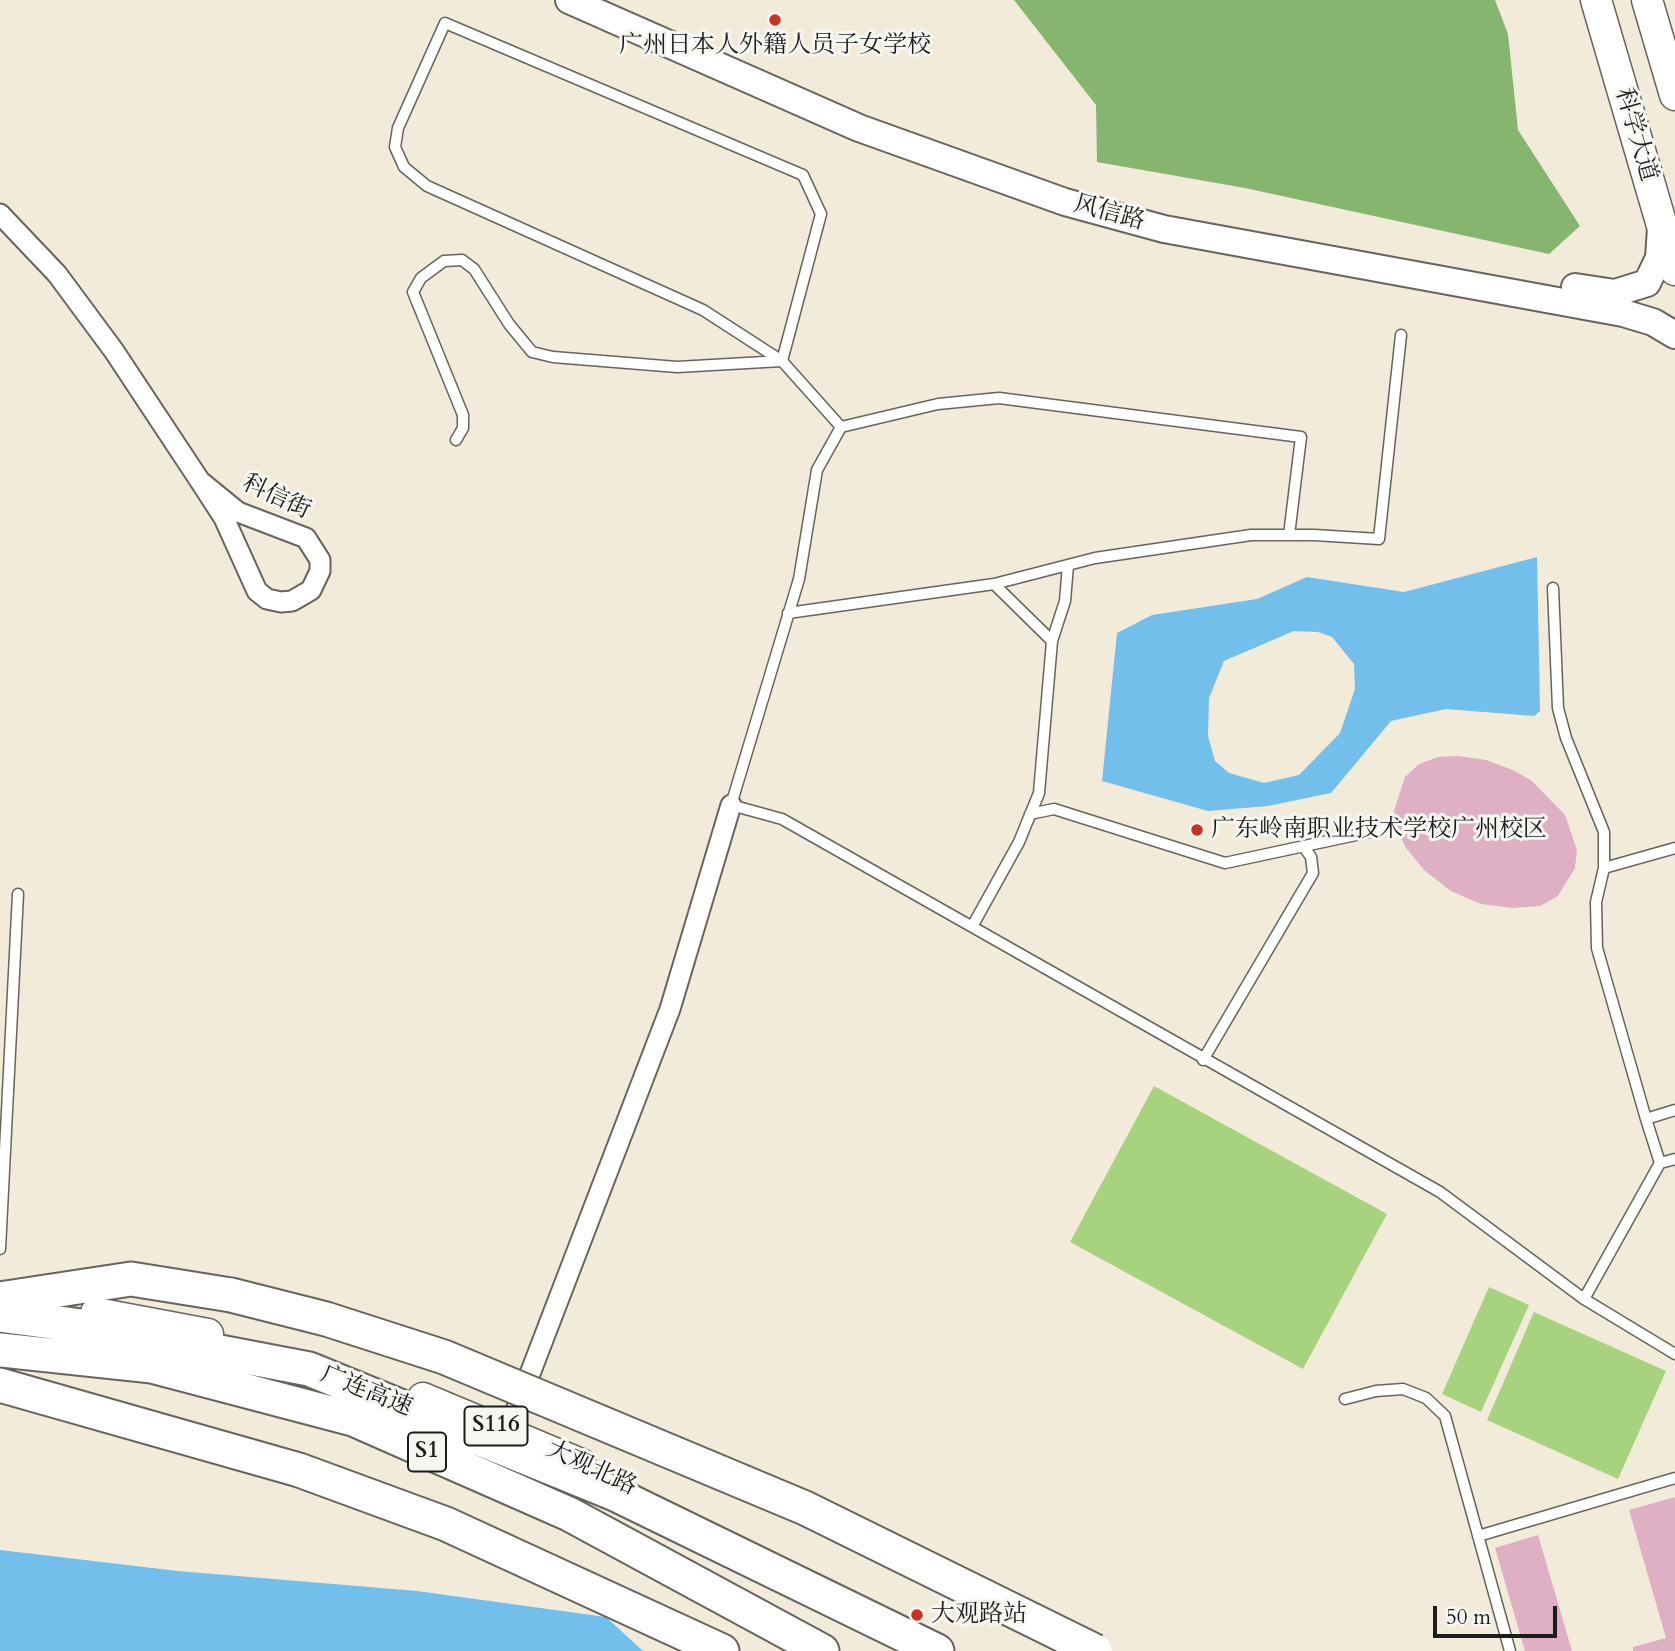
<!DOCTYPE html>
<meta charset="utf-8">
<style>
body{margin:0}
#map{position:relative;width:1675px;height:1651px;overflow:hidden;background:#f2ebd9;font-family:Cardo,serif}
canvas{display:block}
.scale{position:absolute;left:1433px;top:1606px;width:124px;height:32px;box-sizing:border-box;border:4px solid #1c1c1c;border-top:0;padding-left:9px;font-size:21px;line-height:24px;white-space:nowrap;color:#1c1c1c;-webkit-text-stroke:5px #f6f6f2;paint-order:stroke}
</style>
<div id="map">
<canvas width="1675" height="1651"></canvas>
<div class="scale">50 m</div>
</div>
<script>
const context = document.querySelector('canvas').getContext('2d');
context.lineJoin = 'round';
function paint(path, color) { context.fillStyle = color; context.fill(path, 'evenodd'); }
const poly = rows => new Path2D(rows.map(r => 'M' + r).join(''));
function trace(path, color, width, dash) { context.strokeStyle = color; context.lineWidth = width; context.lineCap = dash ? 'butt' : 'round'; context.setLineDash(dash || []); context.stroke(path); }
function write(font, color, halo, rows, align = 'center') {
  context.font = font + ' Cardo,"Noto Serif SC",serif'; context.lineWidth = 6; context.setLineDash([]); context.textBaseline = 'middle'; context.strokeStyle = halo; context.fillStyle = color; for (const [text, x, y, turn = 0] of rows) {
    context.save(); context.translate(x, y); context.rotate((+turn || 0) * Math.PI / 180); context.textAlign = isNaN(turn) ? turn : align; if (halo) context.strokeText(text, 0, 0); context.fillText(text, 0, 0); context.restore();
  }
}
const green = poly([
 [1154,1086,1387,1214,1303,1369,1070,1242],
 [1489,1287,1529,1305,1481,1412,1442,1394],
 [1534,1312,1666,1371,1618,1479,1487,1420]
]);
const forest = poly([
 [1014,0,1495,0,1508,34,1518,130,1580,226,1549,254,1245,188,1097,162,1096,105]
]);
const water = poly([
 [1537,557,1540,711,1534,716,1446,709,1391,721,1331,793,1268,806,1208,811,1102,781,1117,633,1152,615,1257,599,1307,577,1404,592],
 [1294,631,1318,632,1332,637,1354,664,1355,689,1340,733,1299,775,1264,783,1229,773,1215,761,1208,736,1209,698,1224,661],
 [0,1550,178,1571,417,1591,606,1617,643,1651,0,1651]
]);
const building = poly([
 [1458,756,1486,760,1513,770,1532,781,1565,815,1577,850,1575,868,1558,896,1540,906,1512,908,1481,904,1451,891,1425,871,1406,848,1397,829,1394,811,1405,777,1419,764,1438,757],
 [1675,1497,1675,1651,1633,1651,1633,1647,1666,1638,1629,1510],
 [1538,1535,1572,1651,1525,1651,1495,1548]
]);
const lane = poly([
 [456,440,463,428,463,415,413,292,421,278,444,261,462,260,474,269,509,324,532,352,553,357,677,367,782,361,821,214,803,175,445,23,398,128,395,147,404,167,427,186,703,310,782,361,841,427],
 [1289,535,1301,437,999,398,938,404,841,427,817,470,799,579,731,805,782,819,1440,1192,1584,1299,1675,1354],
 [994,584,1052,641],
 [1553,588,1558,708,1566,738,1604,832,1604,868,1596,902,1597,948,1646,1119],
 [788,613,994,584,1095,558,1251,535,1314,535,1379,539,1401,335],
 [1030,814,1054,809,1225,863,1384,829],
 [1604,868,1675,848],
 [973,925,1019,842,1039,793,1052,641,1065,601,1068,565],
 [1203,1060,1313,873,1311,857,1303,846],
 [1660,1163,1646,1119,1675,1110],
 [0,1249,18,894],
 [1584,1299,1660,1163,1675,1159],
 [1345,1399,1376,1391,1403,1389,1426,1398,1445,1416,1510,1651],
 [1478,1536,1675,1478]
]);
const street = poly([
 [0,214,57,274,114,351,200,481,224,518,257,591,267,599,281,602,292,601,311,590,320,571,320,560,306,538,238,512,200,481],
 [508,1431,670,1009,731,805]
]);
const secondary = poly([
 [569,0,859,128,1065,202,1164,229,1623,313,1653,322,1675,335],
 [1575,287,1615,293,1647,283,1659,258,1661,228]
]);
const primary = poly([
 [1596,0,1675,270],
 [1647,0,1675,95],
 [96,1313,208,1334],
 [423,1398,581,1464]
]);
const highway = poly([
 [0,1299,131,1279,231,1295],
 [0,1315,89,1327,309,1369,615,1494,937,1651],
 [0,1350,152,1366,353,1419,569,1514,822,1651],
 [0,1385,299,1470,446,1524,722,1651]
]);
const highwayBridge = poly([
 [231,1295,326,1319,444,1357,805,1508,1095,1651]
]);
const markers = [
 [775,20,7,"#c8321e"],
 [1197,830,7,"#c8321e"],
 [917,1615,7,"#c8321e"]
];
const shields = [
 [496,1426,63],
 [427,1452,38]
];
const shieldNames = [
 ["S116",496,1426],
 ["S1",427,1452]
];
const poiNames = [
 ["广州日本人外籍人员子女学校",775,46,"center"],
 ["广东岭南职业技术学校广州校区",1211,830],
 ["大观路站",931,1615]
];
const streetNames = [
 ["科学大道",1635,135,74],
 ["风信路",1109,214,15],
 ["科信街",276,498,25],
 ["广连高速",366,1392,22],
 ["大观北路",591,1469,25]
];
paint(green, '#a7d37f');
paint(forest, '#85b56e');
paint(water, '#72bfec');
paint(building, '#dfb0c3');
trace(lane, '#67645e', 13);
trace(street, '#67645e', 23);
trace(secondary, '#67645e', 30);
trace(primary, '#67645e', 33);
trace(highway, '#67645e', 37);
trace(lane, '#fff', 10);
trace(street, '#fff', 19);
trace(secondary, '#fff', 26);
trace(primary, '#fff', 30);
trace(highway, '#fff', 33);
trace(highwayBridge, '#67645e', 37, []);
trace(highwayBridge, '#fff', 33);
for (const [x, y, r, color] of markers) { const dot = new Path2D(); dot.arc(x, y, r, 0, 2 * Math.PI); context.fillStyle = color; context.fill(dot); trace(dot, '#f6f6f2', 2.5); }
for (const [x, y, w] of shields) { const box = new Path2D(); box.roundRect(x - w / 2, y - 19.5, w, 39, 5); context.fillStyle = '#f6f6f2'; context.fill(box); trace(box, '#1c1c1c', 2); }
write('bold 23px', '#1c1c1c', null, shieldNames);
write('24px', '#1c1c1c', '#f6f6f2', poiNames, 'left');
write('24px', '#1c1c1c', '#f6f6f2', streetNames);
</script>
